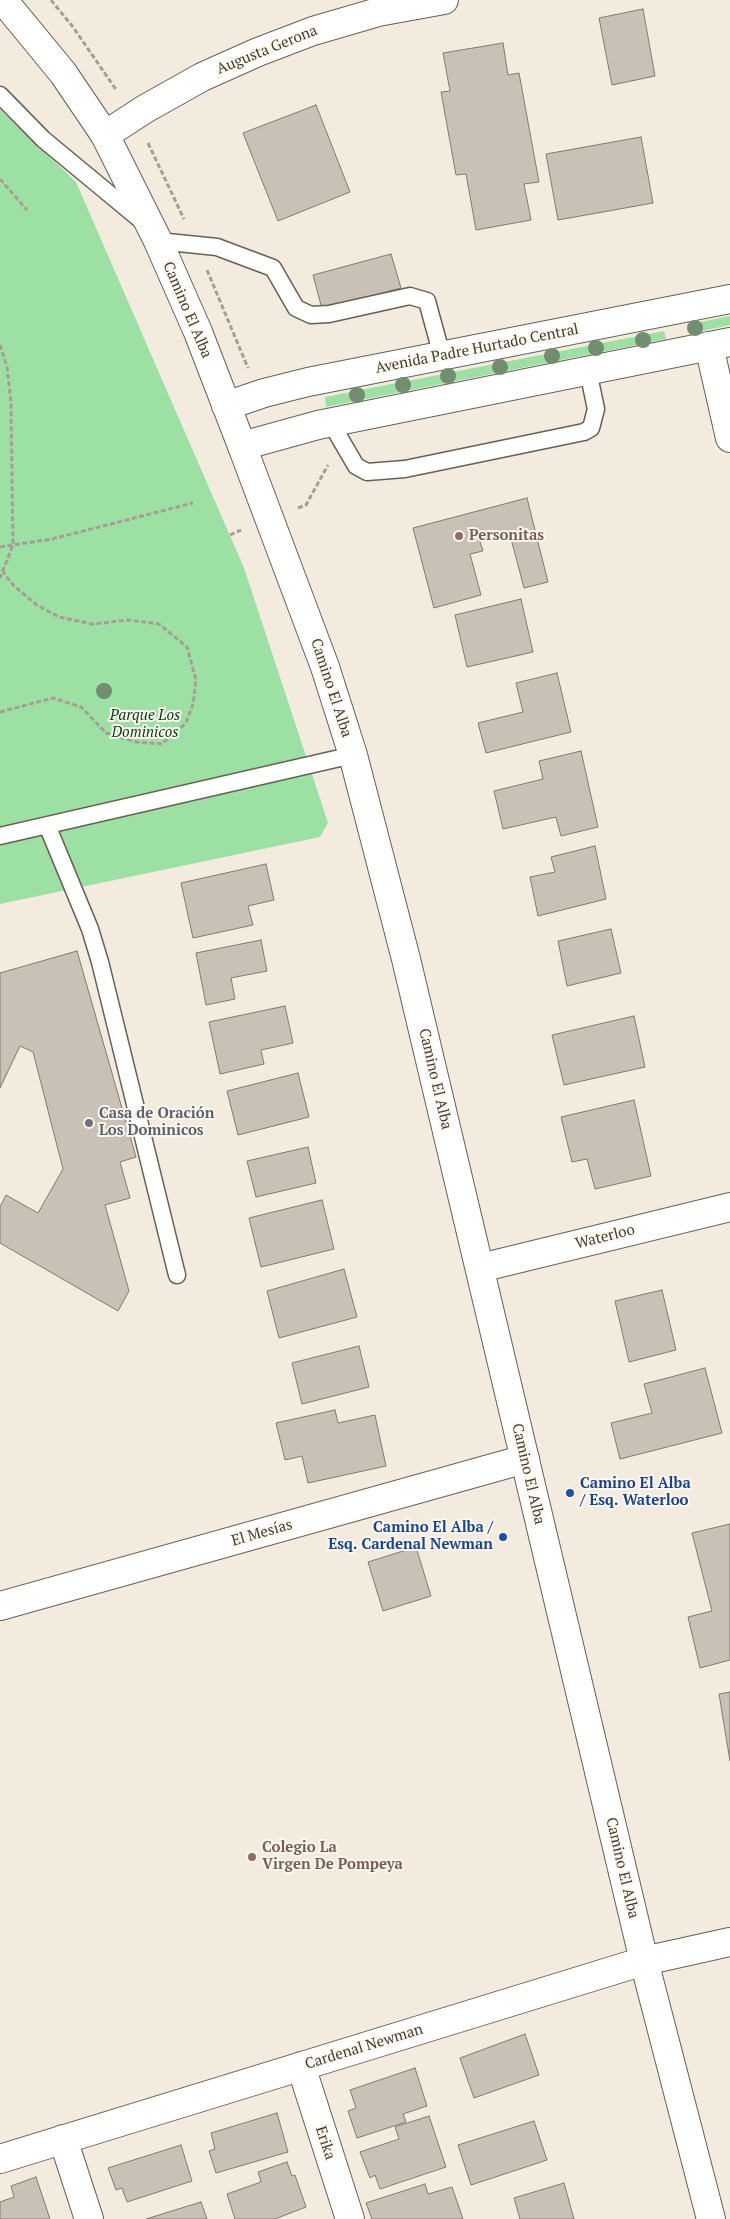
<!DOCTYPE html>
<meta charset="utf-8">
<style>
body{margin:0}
canvas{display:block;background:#f2ebde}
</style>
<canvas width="730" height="2219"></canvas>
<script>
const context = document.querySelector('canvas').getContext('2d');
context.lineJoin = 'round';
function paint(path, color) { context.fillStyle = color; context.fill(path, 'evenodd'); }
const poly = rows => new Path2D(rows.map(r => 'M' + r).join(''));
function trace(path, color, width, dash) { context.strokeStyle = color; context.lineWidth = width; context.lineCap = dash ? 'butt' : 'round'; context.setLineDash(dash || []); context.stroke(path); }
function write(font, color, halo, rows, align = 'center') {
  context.font = font + ' "PT Serif",serif'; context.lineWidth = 4; context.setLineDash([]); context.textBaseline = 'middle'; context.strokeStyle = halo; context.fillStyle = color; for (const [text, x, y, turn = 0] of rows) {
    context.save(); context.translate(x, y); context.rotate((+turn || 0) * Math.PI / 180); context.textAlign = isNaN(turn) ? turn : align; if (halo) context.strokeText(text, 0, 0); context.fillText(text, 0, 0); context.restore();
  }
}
const green = poly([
 [0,109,76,182,244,568,328,823,320,837,0,904],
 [730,316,730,325,697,332,695,323],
 [664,331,666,339,326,407,325,397]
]);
const building = poly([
 [643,9,655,76,612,85,599,18,643,9],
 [503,43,508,75,519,73,539,182,524,184,531,220,476,230,466,174,456,175,441,92,450,91,443,53,503,43],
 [316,105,350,192,278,221,243,133,316,105],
 [641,137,653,203,558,220,546,154,641,137],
 [391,254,401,288,322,309,313,275,391,254],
 [527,498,548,582,524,588,509,531,479,539,483,551,470,554,481,595,434,608,413,528,527,498],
 [521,599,533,652,467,667,455,615,521,599],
 [557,673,571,732,486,753,478,723,523,712,516,683,557,673],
 [581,751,598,827,561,836,556,817,503,829,494,791,543,779,539,761,581,751],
 [595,846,606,899,538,916,530,877,555,872,551,857,595,846],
 [266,864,274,900,248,906,253,925,193,938,181,883,266,864],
 [611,929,621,973,567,986,558,941,611,929],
 [261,940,267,971,231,978,235,999,206,1005,196,953,261,940],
 [77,951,136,1157,120,1162,130,1198,105,1205,129,1291,118,1311,0,1243,0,1207,6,1195,38,1213,63,1169,33,1052,20,1046,0,1088,0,973,77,951],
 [285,1006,293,1043,261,1050,264,1064,220,1074,209,1022,285,1006],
 [634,1016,645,1067,564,1085,552,1035,634,1016],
 [298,1073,309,1117,238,1135,227,1091,298,1073],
 [634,1100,651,1176,595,1189,587,1159,572,1162,561,1117,634,1100],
 [308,1147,316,1183,256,1197,247,1161,308,1147],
 [322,1200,334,1249,261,1267,249,1218,322,1200],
 [344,1269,357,1317,279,1338,267,1291,344,1269],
 [662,1290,676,1350,629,1362,615,1301,662,1290],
 [359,1346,369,1387,302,1404,292,1363,359,1346],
 [705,1368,722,1433,620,1459,611,1423,652,1413,644,1384,705,1368],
 [335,1410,338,1423,375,1415,386,1466,308,1483,302,1456,285,1460,276,1423,335,1410],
 [730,1524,730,1660,700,1668,688,1617,712,1611,692,1533,730,1524],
 [416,1547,431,1596,383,1611,368,1562,416,1547],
 [730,1692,730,1761,719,1694,730,1692],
 [525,2034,539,2075,474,2098,460,2058,525,2034],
 [415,2068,427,2106,403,2114,406,2122,357,2138,348,2111,356,2108,350,2090,415,2068],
 [277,2113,288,2152,216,2173,209,2151,215,2149,211,2133,277,2113],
 [429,2116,446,2167,380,2189,375,2175,370,2178,360,2152,399,2139,395,2127,429,2116],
 [534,2121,547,2160,471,2185,458,2145,534,2121],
 [181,2145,192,2181,127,2202,122,2188,116,2190,108,2168,181,2145],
 [287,2162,292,2176,295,2175,306,2207,275,2219,235,2219,227,2194,261,2182,258,2172,287,2162],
 [36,2177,50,2219,0,2219,0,2202,14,2197,11,2186,36,2177],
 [564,2183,574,2219,520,2219,514,2198,564,2183],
 [425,2184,428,2194,452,2187,463,2219,372,2219,366,2203,425,2184],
 [201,2202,207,2219,146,2219,201,2202]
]);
const path = poly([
 [51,0,73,27,117,91],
 [148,143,184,219],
 [0,179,27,210],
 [207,270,248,368],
 [0,345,7,367,11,402,13,545,0,578],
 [298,508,306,505,328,465],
 [230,535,241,530],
 [0,547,52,539,193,503],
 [0,712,53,698,81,707,106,733,137,742,162,744,186,723,193,704,196,680,187,647,159,624,129,620,92,624,59,617,37,605,14,586,3,572]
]);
const service = poly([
 [0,95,43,139,142,221],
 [158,241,217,247,273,268,296,308,311,315,329,314,410,296,427,301,442,356],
 [331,423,356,466,367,472,405,469,584,432,591,428,596,409,588,371],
 [47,825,90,929,100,962,177,1275],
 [0,836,353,755]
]);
const minor = poly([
 [105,135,145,109,202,77,258,52,313,31,378,12,444,0],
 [709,346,730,438],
 [480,1268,730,1207],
 [0,1606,525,1459],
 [301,2066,350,2219],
 [63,2139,89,2219],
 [0,2159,644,1961,730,1942]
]);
const secondary = poly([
 [242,446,325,667,353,755,406,959,644,1961,711,2219]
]);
const primary = poly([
 [3,0,63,73,105,135,158,241,198,332,242,446,318,425,730,342],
 [226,406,264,393,308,382,730,299]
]);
const trees = [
 [695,328],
 [643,340],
 [596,348],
 [552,356],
 [500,367],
 [448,376],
 [403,385],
 [357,395],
 [104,691]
];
const markers = [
 [459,536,5,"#8d6e63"],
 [89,1123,5,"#6b7280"],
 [570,1493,5,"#1a4fb4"],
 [503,1537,5,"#1a4fb4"],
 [252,1857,5,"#8d6e63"]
];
const streetNames = [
 ["Augusta Gerona",267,50,-22],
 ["Camino El Alba",187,310,67],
 ["Avenida Padre Hurtado Central",477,349,-11],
 ["Camino El Alba",331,688,72],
 ["Camino El Alba",435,1079,77],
 ["Waterloo",605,1237,-14],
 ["Camino El Alba",528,1474,77],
 ["El Mesías",262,1533,-16],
 ["Camino El Alba",622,1868,77],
 ["Cardenal Newman",364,2047,-17],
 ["Erika",325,2143,72]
];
const educationNames = [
 ["Personitas",469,536],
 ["Colegio La",262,1848],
 ["Virgen De Pompeya",262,1865]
];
const parkNames = [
 ["Parque Los",145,716],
 ["Dominicos",145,733]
];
const worshipNames = [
 ["Casa de Oración",99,1114],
 ["Los Dominicos",99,1131]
];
const transitNames = [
 ["Camino El Alba",580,1484],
 ["/ Esq. Waterloo",580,1501],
 ["Camino El Alba /",493,1528,"right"],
 ["Esq. Cardenal Newman",493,1545,"right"]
];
paint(green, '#9ce0a4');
paint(building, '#c9c1b5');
trace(building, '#827b6f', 1);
trace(service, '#676055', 19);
trace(minor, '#676055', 30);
trace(secondary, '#676055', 30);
trace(primary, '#676055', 30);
trace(path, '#a5a096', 3, [5, 2.5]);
trace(service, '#fff', 16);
trace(minor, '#fff', 28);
trace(secondary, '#fff', 28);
trace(primary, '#fff', 28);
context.fillStyle = '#718e71';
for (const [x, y] of trees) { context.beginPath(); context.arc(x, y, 8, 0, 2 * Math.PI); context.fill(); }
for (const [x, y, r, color] of markers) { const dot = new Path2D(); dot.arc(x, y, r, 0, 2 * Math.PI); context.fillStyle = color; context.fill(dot); trace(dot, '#fef8ee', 2); }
write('15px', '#3f3c37', '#fef8ee', streetNames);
write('bold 15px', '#785e54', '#fef8ee', educationNames, 'left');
write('italic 15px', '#084218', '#fef8ee', parkNames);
write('bold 15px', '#5b616d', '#fef8ee', worshipNames, 'left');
write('bold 15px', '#164399', '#fef8ee', transitNames, 'left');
</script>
